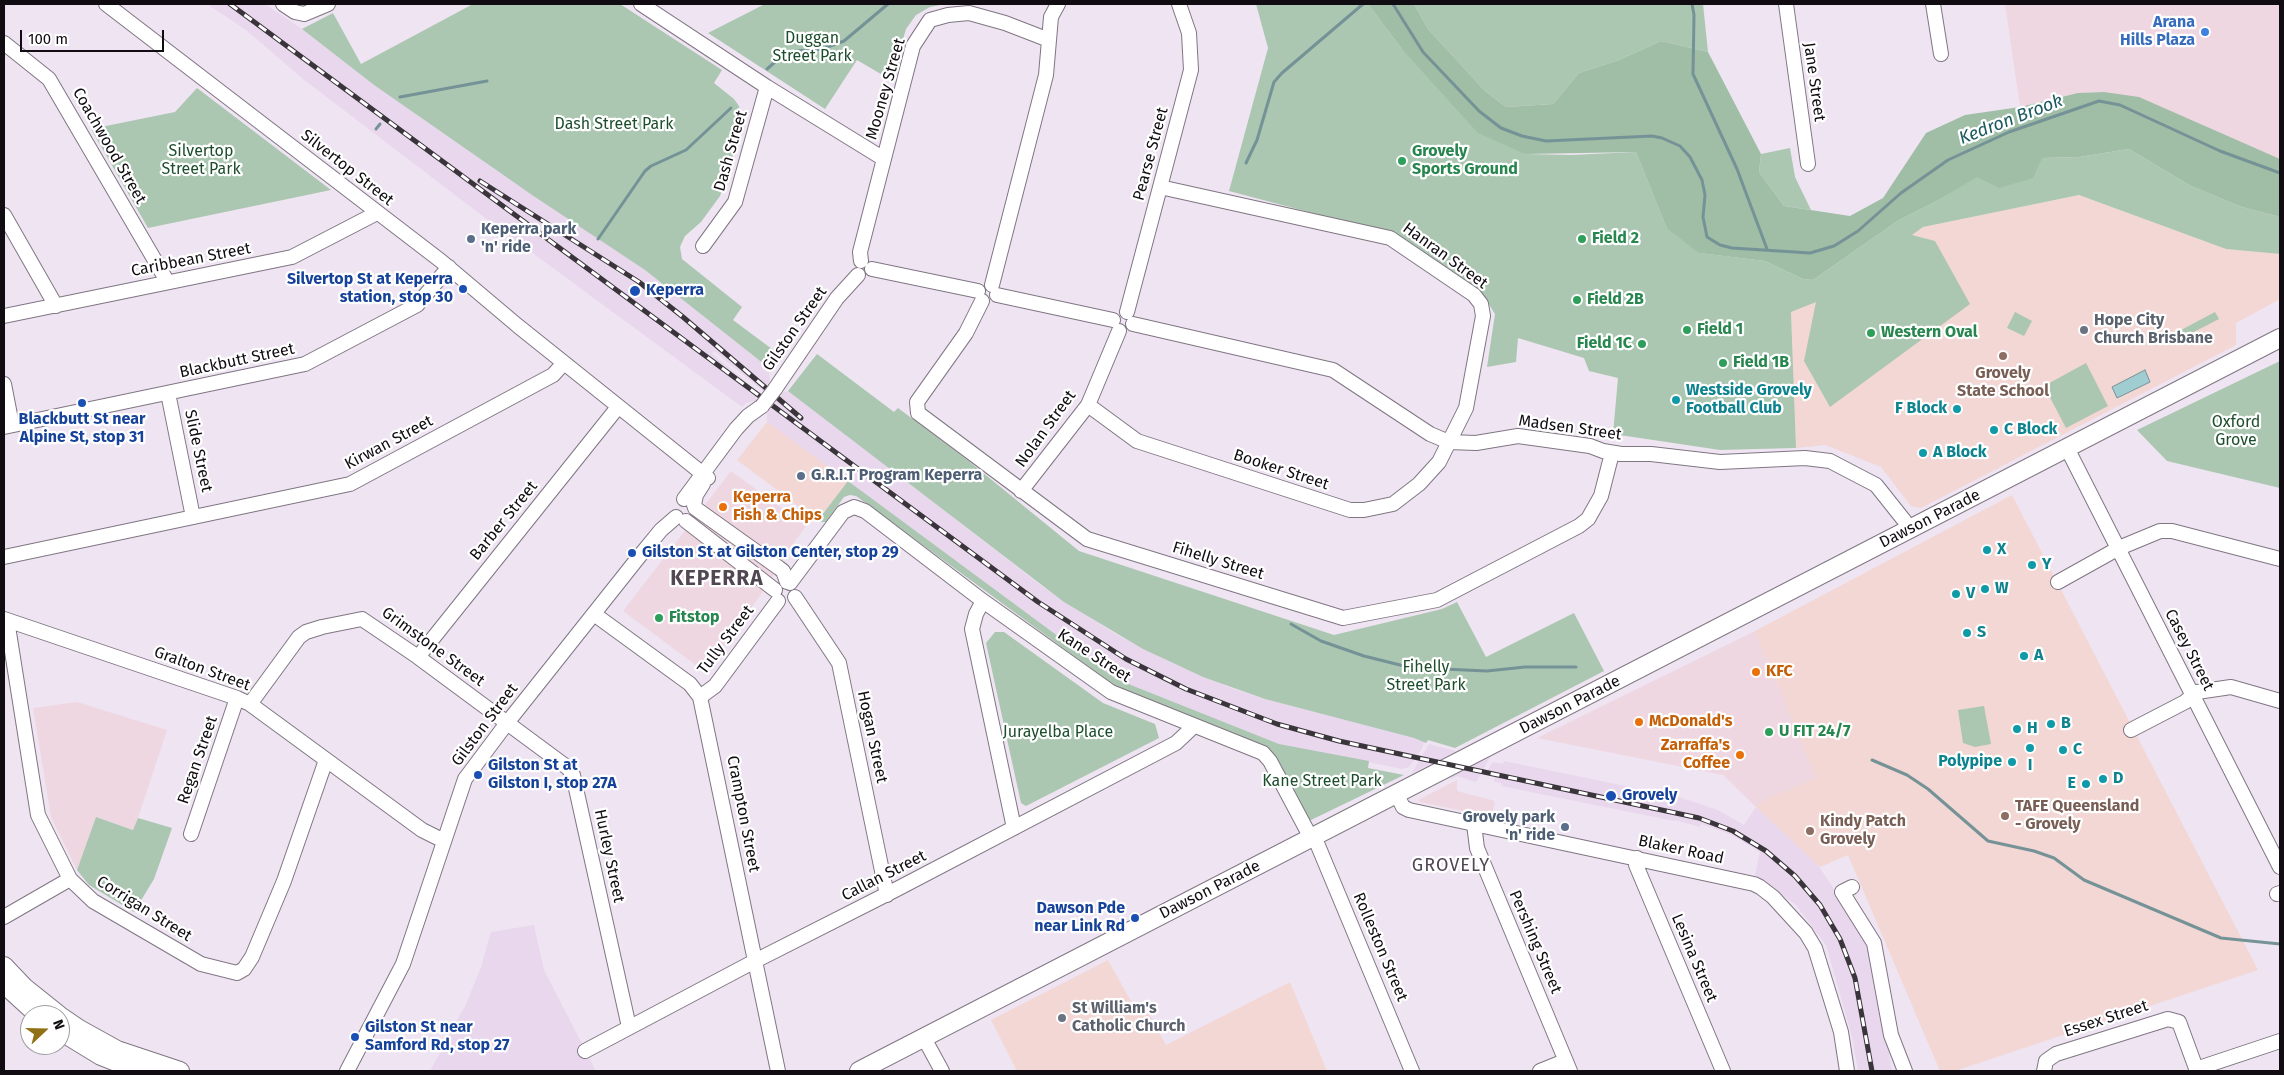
<!DOCTYPE html>
<style>
body{margin:0}
#map{position:relative;width:2284px;height:1075px;overflow:hidden;background:#efe4f2;font-family:"Fira Sans",sans-serif}
canvas{display:block}
.frame{position:absolute;inset:0;border:5px solid #100c11;pointer-events:none}
.north{position:absolute;left:20px;top:1005px;width:50px;height:50px;box-sizing:border-box;background:#fff;border:1px solid #9f9ea0;border-radius:50%;rotate:69deg;font-size:14px;font-weight:700;line-height:20px;text-align:center;color:#100c11}
.north::after{content:'';display:block;margin:auto;width:18px;height:22px;background:#917117;clip-path:polygon(50% 0,100% 100%,50% 72%,0 100%)}
.scale{position:absolute;left:20px;top:30px;width:144px;height:22px;box-sizing:border-box;border:2px solid #100c11;border-top:0;padding-left:6px;font-size:15px;line-height:18px;white-space:nowrap;color:#100c11;-webkit-text-stroke:4px #fff;paint-order:stroke}
</style>
<div id="map">
<canvas width="2284" height="1075"></canvas>
<div class="frame"></div>
<div class="north">N</div>
<div class="scale">100 m</div>
</div>
<script>
const context = document.querySelector('canvas').getContext('2d');
context.lineJoin = 'round';
function paint(path, color) { context.fillStyle = color; context.fill(path, 'evenodd'); }
const poly = rows => new Path2D(rows.map(r => 'M' + r).join(''));
function trace(path, color, width, dash) { context.strokeStyle = color; context.lineWidth = width; context.lineCap = dash ? 'butt' : 'round'; context.setLineDash(dash || []); context.stroke(path); }
function write(font, color, halo, rows, align = 'center') {
  context.font = font + ' "Fira Sans",sans-serif'; context.lineWidth = 4.5; context.setLineDash([]); context.textBaseline = 'middle'; context.strokeStyle = halo; context.fillStyle = color; for (const [text, x, y, turn = 0] of rows) {
    context.save(); context.translate(x, y); context.rotate((+turn || 0) * Math.PI / 180); context.textAlign = isNaN(turn) ? turn : align; if (halo) context.strokeText(text, 0, 0); context.fillText(text, 0, 0); context.restore();
  }
}
const commercial = poly([
 [2005,4,2280,4,2280,159,2104,92,2078,93,2020,107],
 [731,471,806,526,782,559,784,560,757,600,705,672,623,611],
 [1755,631,1816,778,1766,799,1756,807,1723,775,1537,738],
 [77,702,167,730,134,830,96,817,77,870,51,817,33,708],
 [1457,780,1457,791,1495,801,1492,817,1420,802,1418,800]
]);
const built = poly([
 [207,4,265,4,302,29,374,85,500,173,645,270,769,368,770,385,763,391,714,351,712,354,761,394,757,401,746,403,742,407,497,227,303,79,246,30],
 [790,391,1043,587,1114,633,1172,663,1234,689,1265,699,1414,738,1424,742,1422,749,1409,767,1402,769,1279,744,1116,679,767,422,767,412,783,392],
 [1429,744,1456,751,1411,774],
 [1492,754,1476,782,1457,776,1451,779,1451,776],
 [1504,761,1679,797,1718,810,1744,825,1756,807,1816,862,1871,945,1892,1071,1858,1071,1852,1037,1826,945,1796,905,1755,875,1760,852,1732,835,1701,824,1700,827,1675,820,1674,821,1501,786,1501,783,1494,782,1495,776,1484,775,1493,762,1503,764],
 [534,925,544,970,596,1071,430,1071,466,1004,481,967,491,932]
]);
const education = poly([
 [2079,195,2226,249,2280,254,2280,299,2236,323,2236,345,1921,508,1911,506,1881,467,1825,445,1796,448,1791,312,1816,301,1923,227],
 [767,422,848,481,822,515,813,517,737,460],
 [2012,495,2258,970,1955,1071,1940,1071,1848,855,1820,867,1756,807,1766,799,1816,778,1755,631],
 [1108,960,1133,1005,1142,1001,1166,1045,1290,982,1327,1071,1017,1071,991,1020]
]);
const green = poly([
 [473,4,620,4,722,70,714,83,734,99,739,106,742,128,720,196,701,222,685,236,680,247,682,259,742,307,733,320,780,355,769,368,645,270,532,195,374,85,302,29,333,13,361,64],
 [765,4,945,4,930,7,916,15,906,29,891,80,857,60,825,109,708,33],
 [1256,4,1368,4,1401,48,1525,154,1571,155,1636,152,1667,229,1700,253,1765,261,1803,279,1813,280,1899,220,1937,201,1977,176,2042,158,2079,157,2129,149,2191,186,2242,207,2280,217,2280,254,2226,249,2079,195,1923,227,1912,235,1935,241,1970,304,1830,407,1804,361,1816,302,1791,312,1796,448,1720,450,1613,434,1618,378,1589,371,1584,358,1518,338,1516,362,1487,367,1495,314,1485,298,1399,236,1229,191,1268,48],
 [1414,4,1703,4,1708,52,1661,41,1619,60,1579,73,1553,104,1506,107,1485,91,1428,29],
 [197,88,331,190,148,228,91,129,175,112],
 [1790,148,1795,177,1811,210,1784,206,1759,172,1761,154],
 [2015,312,2032,321,2024,336,2007,328],
 [2215,312,2219,319,2184,337,2181,330],
 [817,354,894,412,898,408,966,459,1079,551,1334,635,1442,609,1457,602,1486,657,1574,613,1604,671,1455,748,1428,740,1426,743,1414,738,1265,699,1203,677,1143,649,1064,602,788,391],
 [2280,361,2280,488,2167,461,2137,430],
 [2086,363,2108,406,2066,428,2044,386],
 [848,481,1116,679,1279,744,1369,761,1368,768,1404,775,1309,821,1273,754,1119,689,856,496,850,495,844,497,826,522,820,522,813,517,822,515],
 [995,632,1004,632,1103,703,1155,724,1159,738,1026,806,1021,803,986,643],
 [1984,706,1991,744,1975,747,1963,743,1958,710],
 [96,817,133,830,138,818,172,828,154,879,134,912,89,885,77,870]
]);
const forest = poly([
 [1368,4,1414,4,1428,29,1485,91,1506,107,1553,104,1579,73,1619,60,1661,41,1708,52,1761,154,1759,172,1784,206,1850,216,1883,198,1926,133,1965,115,2020,107,2078,93,2104,92,2139,97,2280,159,2280,217,2242,207,2191,186,2129,149,2079,157,2042,158,2033,178,1999,188,1977,177,1937,201,1899,220,1813,280,1803,279,1765,261,1699,253,1667,229,1636,152,1525,154,1478,133,1401,48]
]);
const water = poly([
 [2145,370,2150,382,2117,398,2112,387,2145,370]
]);
const stream = poly([
 [1393,4,1423,52,1479,111,1501,128,1522,136,1546,141,1652,136,1662,138,1680,146,1690,157,1702,180,1705,195,1703,217,1707,237,1720,245,1732,248,1810,253,1834,246,1858,231,1901,193,1948,160,2009,132,2099,101,2120,105,2220,151,2280,173],
 [1692,4,1694,15,1693,74,1737,169,1767,249],
 [767,69,783,55,797,51,822,49,844,41,888,4],
 [400,97,487,81],
 [376,129,380,124],
 [1246,163,1257,140,1274,82,1282,73,1363,4],
 [598,239,645,171,651,166,686,150,731,108],
 [1291,624,1321,641,1364,656,1412,668],
 [1421,668,1487,671,1525,667,1576,667],
 [1872,760,1907,775,1928,789,1988,841,2034,851,2054,858,2084,880,2221,938,2280,944]
]);
const minor = poly([
 [106,4,441,261,518,326,708,478],
 [283,4,295,12,304,14,328,4],
 [641,4,767,87,884,159],
 [1786,4,1808,164],
 [1933,4,1941,54],
 [4,43,49,79,167,281],
 [4,215,56,306],
 [703,246,735,202,767,87],
 [861,261,860,252,913,46,930,20,948,15,969,13,1005,23,1049,40],
 [872,269,978,291],
 [992,285,1046,75,1051,17,1058,4],
 [997,295,1113,320],
 [982,301,966,333,917,402,918,413,1087,539,1343,618,1437,600,1579,526,1588,519,1601,496,1612,453],
 [1127,312,1191,70,1189,33,1179,4],
 [4,316,292,257,377,213],
 [1133,324,1333,370,1430,434,1449,442,1476,443,1518,436,1590,446,1603,451,1621,454,1651,454,1720,462,1805,458,1830,461,1876,485,1911,529],
 [4,384,12,425],
 [775,389,837,298,858,275],
 [168,393,193,517],
 [1088,405,1137,441,1350,510,1364,510,1393,504,1419,484,1439,462,1466,408,1483,316,1481,304,1474,295,1390,238,1160,187],
 [4,427,305,364,417,305,449,267],
 [2067,448,2280,867],
 [1021,491,1088,405,1119,331],
 [684,499,736,429,748,416,762,406],
 [694,505,696,495,703,484],
 [695,508,779,568,783,571,787,582],
 [686,521,775,590],
 [4,557,350,484,553,375,564,363],
 [2058,582,2119,548,2160,531,2172,531,2280,559],
 [790,583,843,512,854,507,865,511,983,601,1111,692,1263,753,1270,761,1311,838],
 [795,597,839,663,887,895],
 [983,601,976,614,972,629,1014,828],
 [594,614,690,684,700,697,778,1071],
 [4,619,237,698,250,704,422,830,444,841],
 [7,620,38,815,70,879,93,901,201,964,237,973,244,969,252,957,284,881,326,760],
 [418,657,618,407],
 [700,697,715,686,778,601],
 [250,704,299,637,306,632,322,627,362,619,418,657,568,768,573,775,629,1027],
 [2131,730,2185,702,2197,692,2231,687,2280,701],
 [1396,793,1403,807,1409,810,1754,884,1760,887,1773,897,1806,933,1815,948,1841,1032,1847,1071],
 [1474,824,1477,848,1570,1071],
 [191,834,237,698],
 [1314,836,1412,1071],
 [1637,858,1636,865,1723,1071],
 [1852,887,1842,892,1874,943,1891,1035,1905,1071],
 [2277,894,2280,893],
 [4,917,70,879],
 [924,1038,942,1071],
 [585,1051,755,961,897,889,1176,743,1194,726],
 [2196,1069,2280,1041],
 [347,1071,403,964,465,779,507,723,638,558,661,530,676,517],
 [1540,1071,1565,1061],
 [2044,1071,2046,1061,2056,1054,2168,1019,2179,1022,2197,1071]
]);
const major = poly([
 [4,966,24,987,59,1015],
 [4,984,38,1015],
 [60,1016,79,1029,117,1050,180,1071],
 [60,1031,101,1056,139,1071],
 [859,1071,2280,338]
]);
const rail = poly([
 [230,4,1038,602,1126,659,1186,689,1277,724,1339,741,1699,818,1733,831,1766,851,1795,876,1820,905,1840,939,1855,978,1872,1071],
 [480,181,639,282,683,317,801,418]
]);
const minorBridge = poly([
 [762,406,775,389]
]);
const markers = [
 [2205,32,5,"#3f7fe0"],
 [1402,161,5,"#2e9e5b"],
 [471,239,5,"#5c6f8a"],
 [1582,239,5,"#2e9e5b"],
 [463,289,5,"#1a4fb4"],
 [635,291,6,"#1a4fb4"],
 [1577,300,5,"#2e9e5b"],
 [1687,330,5,"#2e9e5b"],
 [2084,330,5,"#6b7280"],
 [1871,333,5,"#2e9e5b"],
 [1642,344,5,"#2e9e5b"],
 [2003,356,5,"#8d6e63"],
 [1723,363,5,"#2e9e5b"],
 [1676,400,5,"#0f9aa8"],
 [82,403,5,"#1a4fb4"],
 [1957,409,5,"#0f9aa8"],
 [1994,430,5,"#0f9aa8"],
 [1923,453,5,"#0f9aa8"],
 [801,476,5,"#5c6f8a"],
 [723,507,5,"#e8710a"],
 [1987,550,5,"#0f9aa8"],
 [632,553,5,"#1a4fb4"],
 [2032,565,5,"#0f9aa8"],
 [1985,589,5,"#0f9aa8"],
 [1956,594,5,"#0f9aa8"],
 [659,618,5,"#2e9e5b"],
 [1967,633,5,"#0f9aa8"],
 [2024,656,5,"#0f9aa8"],
 [1756,672,5,"#e8710a"],
 [1639,722,5,"#e8710a"],
 [2051,724,5,"#0f9aa8"],
 [2017,729,5,"#0f9aa8"],
 [1769,732,5,"#2e9e5b"],
 [2030,748,5,"#0f9aa8"],
 [2063,750,5,"#0f9aa8"],
 [1740,755,5,"#e8710a"],
 [2012,762,5,"#0f9aa8"],
 [478,775,5,"#1a4fb4"],
 [2103,779,5,"#0f9aa8"],
 [2086,784,5,"#0f9aa8"],
 [1611,796,6,"#1a4fb4"],
 [2005,816,5,"#8d6e63"],
 [1565,827,5,"#5c6f8a"],
 [1810,831,5,"#8d6e63"],
 [1135,918,5,"#1a4fb4"],
 [1062,1018,5,"#6b7280"],
 [355,1037,5,"#1a4fb4"]
];
const shopNames = [
 ["Arana",2195,23],
 ["Hills Plaza",2195,41]
];
const parkNames = [
 ["Duggan",812,39],
 ["Street Park",812,57],
 ["Dash Street Park",614,125],
 ["Silvertop",201,152],
 ["Street Park",201,170],
 ["Oxford",2236,423],
 ["Grove",2236,441],
 ["Fihelly",1426,668],
 ["Street Park",1426,686],
 ["Jurayelba Place",1058,733],
 ["Kane Street Park",1322,782]
];
const streetNames = [
 ["Jane Street",1814,82,82],
 ["Mooney Street",886,89,-74],
 ["Coachwood Street",109,146,60],
 ["Dash Street",731,151,-74],
 ["Pearse Street",1151,154,-75],
 ["Silvertop Street",347,168,38],
 ["Hanran Street",1445,256,36],
 ["Caribbean Street",191,260,-11],
 ["Gilston Street",795,329,-55],
 ["Blackbutt Street",237,361,-12],
 ["Madsen Street",1570,428,8],
 ["Nolan Street",1046,429,-54],
 ["Kirwan Street",389,443,-28],
 ["Slide Street",198,451,78],
 ["Booker Street",1281,470,18],
 ["Dawson Parade",1930,519,-27],
 ["Barber Street",504,521,-51],
 ["Fihelly Street",1218,561,17],
 ["Tully Street",726,640,-53],
 ["Grimstone Street",433,647,36],
 ["Casey Street",2189,650,63],
 ["Kane Street",1094,656,33],
 ["Gralton Street",202,669,20],
 ["Dawson Parade",1570,705,-27],
 ["Gilston Street",485,725,-53],
 ["Hogan Street",872,737,78],
 ["Regan Street",198,760,-71],
 ["Crampton Street",743,814,79],
 ["Blaker Road",1681,850,12],
 ["Hurley Street",609,856,78],
 ["Callan Street",884,876,-27],
 ["Dawson Parade",1210,890,-27],
 ["Corrigan Street",144,909,32],
 ["Pershing Street",1535,942,67],
 ["Rolleston Street",1380,947,67],
 ["Lesina Street",1694,958,67],
 ["Essex Street",2106,1019,-18]
];
const leisureNames = [
 ["Grovely",1412,152],
 ["Sports Ground",1412,170],
 ["Field 2",1592,239],
 ["Field 2B",1587,300],
 ["Field 1",1697,330],
 ["Western Oval",1881,333],
 ["Field 1C",1632,344,"right"],
 ["Field 1B",1733,363],
 ["Fitstop",669,618],
 ["U FIT 24/7",1779,732]
];
const serviceNames = [
 ["Keperra park",481,230],
 ["'n' ride",481,248],
 ["G.R.I.T Program Keperra",811,476],
 ["Grovely park",1555,818,"right"],
 ["'n' ride",1555,836,"right"]
];
const transitNames = [
 ["Silvertop St at Keperra",453,280,"right"],
 ["station, stop 30",453,298,"right"],
 ["Keperra",646,291],
 ["Blackbutt St near",82,420,"center"],
 ["Alpine St, stop 31",82,438,"center"],
 ["Gilston St at Gilston Center, stop 29",642,553],
 ["Gilston St at",488,766],
 ["Gilston I, stop 27A",488,784],
 ["Grovely",1622,796],
 ["Dawson Pde",1125,909,"right"],
 ["near Link Rd",1125,927,"right"],
 ["Gilston St near",365,1028],
 ["Samford Rd, stop 27",365,1046]
];
const worshipNames = [
 ["Hope City",2094,321],
 ["Church Brisbane",2094,339],
 ["St William's",1072,1009],
 ["Catholic Church",1072,1027]
];
const educationNames = [
 ["Grovely",2003,374,"center"],
 ["State School",2003,392,"center"],
 ["TAFE Queensland",2015,807],
 ["- Grovely",2015,825],
 ["Kindy Patch",1820,822],
 ["Grovely",1820,840]
];
const cultureNames = [
 ["Westside Grovely",1686,391],
 ["Football Club",1686,409],
 ["F Block",1947,409,"right"],
 ["C Block",2004,430],
 ["A Block",1933,453],
 ["X",1997,550],
 ["Y",2042,565],
 ["W",1995,589],
 ["V",1966,594],
 ["S",1977,633],
 ["A",2034,656],
 ["B",2061,724],
 ["H",2027,729],
 ["C",2073,750],
 ["Polypipe",2002,762,"right"],
 ["I",2030,766,"center"],
 ["D",2113,779],
 ["E",2076,784,"right"]
];
const foodNames = [
 ["Keperra",733,498],
 ["Fish & Chips",733,516],
 ["KFC",1766,672],
 ["McDonald's",1649,722],
 ["Zarraffa's",1730,746,"right"],
 ["Coffee",1730,764,"right"]
];
const waterNames = [
 ["Kedron Brook",2011,120,-21]
];
const neighbourhoodNames = [
 ["GROVELY",1451,866]
];
const districtNames = [
 ["KEPERRA",717,579]
];
paint(commercial, '#efd7e2');
paint(built, '#e9d8ed');
paint(education, '#f2d7d4');
paint(green, '#abc7b1');
paint(forest, '#9fbea5');
paint(water, '#a0cdd1');
trace(water, '#759397', 1);
trace(stream, '#759397', 3);
trace(minor, '#807683', 16);
trace(major, '#807683', 20);
trace(minor, '#fff', 14);
trace(major, '#fff', 18);
trace(rail, '#3a343b', 5);
trace(rail, '#fff', 3, [9]);
trace(minorBridge, '#807683', 16, []);
trace(minorBridge, '#fff', 14);
for (const [x, y, r, color] of markers) { const dot = new Path2D(); dot.arc(x, y, r, 0, 2 * Math.PI); context.fillStyle = color; context.fill(dot); trace(dot, '#fff', 2); }
write('bold 16px', '#366cbe', '#fff', shopNames, 'right');
write('16px', '#1d4e2c', '#fff', parkNames);
write('16px', '#100c11', '#fff', streetNames);
write('bold 16px', '#27864d', '#fff', leisureNames, 'left');
write('bold 16px', '#4e5e75', '#fff', serviceNames, 'left');
write('bold 16px', '#164399', '#fff', transitNames, 'left');
write('bold 16px', '#5b616d', '#fff', worshipNames, 'left');
write('bold 16px', '#785e54', '#fff', educationNames, 'left');
write('bold 16px', '#0d838f', '#fff', cultureNames, 'left');
write('bold 16px', '#c56008', '#fff', foodNames, 'left');
write('italic 18px', '#1b5a5f', '#fff', waterNames);
context.letterSpacing = '1px';
write('18px', '#514753', '#fff', neighbourhoodNames);
context.letterSpacing = '0px';
context.letterSpacing = '1px';
write('bold 21px', '#514753', '#fff', districtNames);
context.letterSpacing = '0px';
</script>
